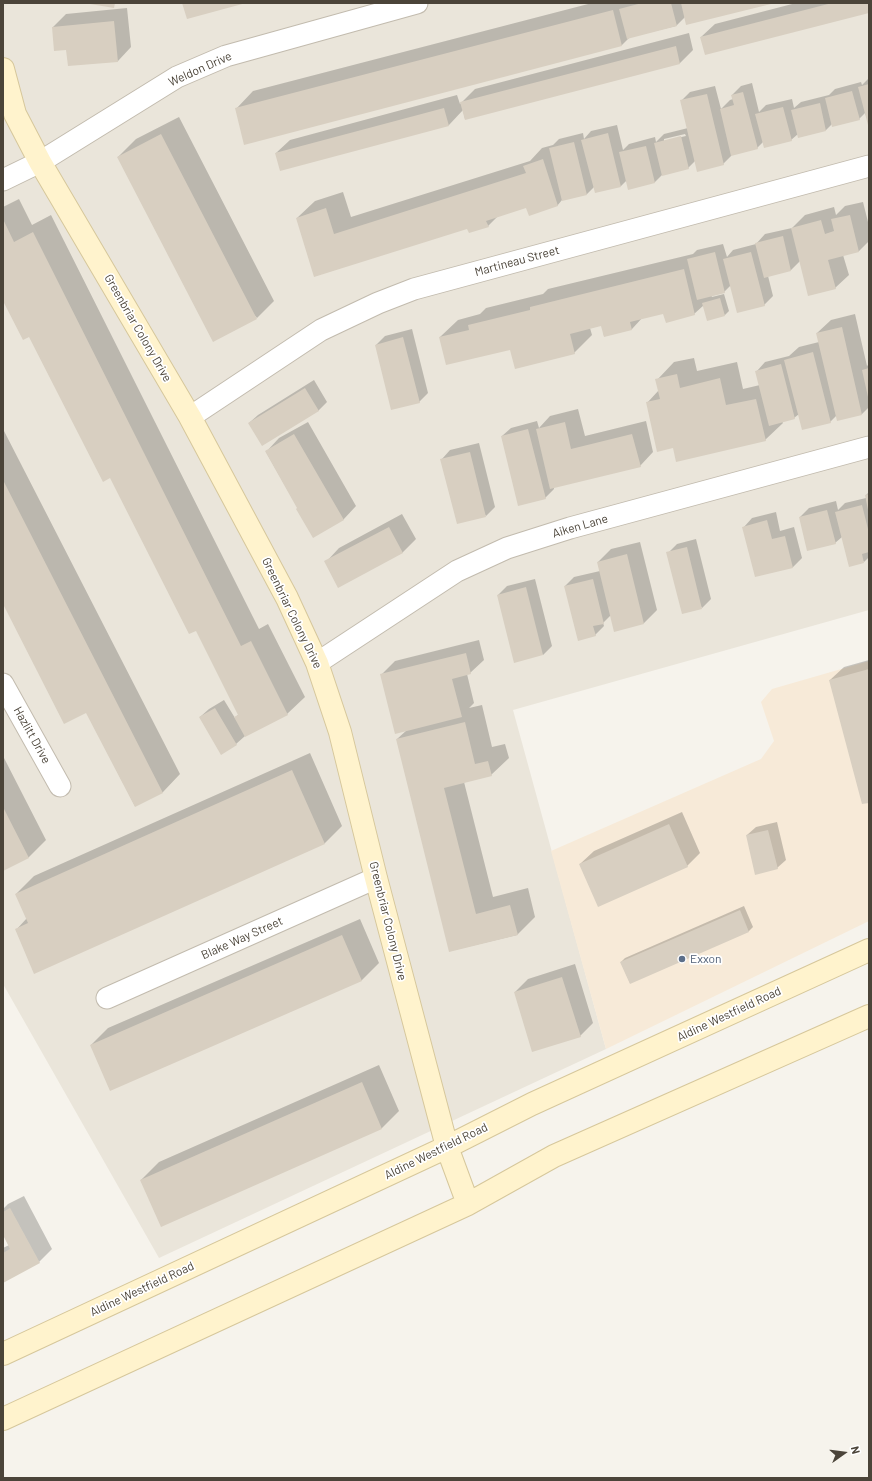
<!DOCTYPE html>
<style>
body{margin:0}
#map{position:relative;width:872px;height:1481px;overflow:hidden;background:#f6f3ec;font-family:Barlow,sans-serif}
canvas{display:block}
.frame{position:absolute;inset:0;border:4px solid #4b4439;pointer-events:none}
.north{position:absolute;left:824px;top:1433px;width:40px;height:40px;-webkit-text-stroke:3px #fff;paint-order:stroke;rotate:76deg;font-size:11px;font-weight:700;line-height:16px;text-align:center;color:#4b4439}
.north::after{content:'';display:block;margin:auto;width:14px;height:18px;background:#4b4439;clip-path:polygon(50% 0,100% 100%,50% 72%,0 100%)}
</style>
<div id="map">
<canvas width="872" height="1481"></canvas>
<div class="frame"></div>
<div class="north">N</div>
</div>
<script>
const context = document.querySelector('canvas').getContext('2d');
context.lineJoin = 'round';
function paint(path, color) { context.fillStyle = color; context.fill(path, 'evenodd'); }
const poly = rows => new Path2D(rows.map(r => 'M' + r).join(''));
function trace(path, color, width, dash) { context.strokeStyle = color; context.lineWidth = width; context.lineCap = dash ? 'butt' : 'round'; context.setLineDash(dash || []); context.stroke(path); }
function write(font, color, halo, rows, align = 'center') {
  context.font = font + ' Barlow,sans-serif'; context.lineWidth = 3.5; context.setLineDash([]); context.textBaseline = 'middle'; context.strokeStyle = halo; context.fillStyle = color; for (const [text, x, y, turn = 0] of rows) {
    context.save(); context.translate(x, y); context.rotate((+turn || 0) * Math.PI / 180); context.textAlign = isNaN(turn) ? turn : align; if (halo) context.strokeText(text, 0, 0); context.fillText(text, 0, 0); context.restore();
  }
}
const residential = poly([
 [3,3,869,3,869,610,513,710,606,1049,159,1258,3,984]
]);
const commercial = poly([
 [869,661,869,921,606,1049,551,851,761,759,774,741,761,702,772,689]
]);
const shadow = poly([
 [592,3,769,3,685,17,676,26,630,37,622,45,236,109,253,91],
 [796,3,869,3,869,12,701,37,715,24],
 [127,8,131,47,118,61,67,49,53,27,66,14],
 [689,33,693,50,680,63,465,119,463,110,449,125,276,153,290,140,457,95,460,104,475,89],
 [869,78,869,124,865,113,859,119,832,124,826,130,799,137,798,134,791,140,763,142,757,148,732,155,723,164,695,161,688,168,663,174,655,182,629,189,627,180,621,186,594,187,587,194,562,200,557,206,527,207,498,216,488,226,468,227,315,276,297,218,315,201,343,192,351,217,530,161,542,148,553,145,559,139,583,133,584,139,591,131,617,125,623,150,629,144,655,137,656,142,664,134,688,128,681,101,690,92,715,86,721,109,730,100,733,99,732,95,741,86,752,83,759,112,766,105,792,99,794,108,801,102,829,95,835,89,861,82,862,85],
 [685,134,686,136,664,141,664,139],
 [179,117,274,301,257,318,118,157,136,139],
 [19,199,32,225,51,215,259,629,268,624,305,697,287,714,245,736,236,744,200,717,209,709,224,700,235,718,239,714,196,629,111,477,30,336,3,298,3,207],
 [863,202,869,226,869,241,859,251,843,255,849,275,835,288,800,261,791,270,768,276,773,296,764,305,731,285,724,292,711,295,712,297,724,294,729,311,725,315,704,305,694,314,664,312,643,317,632,329,604,336,602,325,590,328,592,335,574,353,511,348,440,337,458,320,480,314,486,308,543,294,548,289,693,254,697,250,723,244,727,257,733,250,756,244,765,234,792,228,805,215,834,207,836,215,845,206],
 [855,314,867,366,869,364,869,407,862,414,836,416,830,422,799,414,794,418,782,421,783,423,765,440,673,447,647,403,659,390,657,380,674,362,694,358,697,371,737,362,743,389,760,385,757,371,765,362,789,356,799,347,819,342,817,333,831,320],
 [412,329,428,393,419,402,376,345,385,336],
 [314,380,327,402,318,411,249,423,258,415],
 [578,409,585,436,646,421,653,452,640,466,554,487,554,489,545,498,502,436,511,428,537,421,539,428,550,416],
 [308,422,356,506,343,520,298,508,266,452,279,438],
 [3,429,180,774,163,792,135,806,87,712,3,602],
 [479,443,495,507,486,516,442,459,450,450],
 [869,492,869,557,864,562,842,537,835,543,800,517,809,508,836,501,838,510,845,503,866,498,866,495],
 [776,512,780,531,794,527,802,558,793,567,756,576,744,527,752,518],
 [402,514,416,539,402,553,326,562,339,548],
 [696,539,711,599,702,608,668,553,677,544],
 [640,542,657,610,644,623,615,630,611,615,603,623,604,626,595,635,565,586,574,577,600,571,598,562,611,549],
 [535,579,552,646,543,655,498,595,507,586],
 [479,640,484,660,470,673,467,674,474,703,469,708,482,705,492,747,505,744,509,758,491,775,464,782,493,897,528,888,535,917,517,935,450,951,397,739,407,730,381,675,395,661],
 [869,660,869,802,830,680,844,667],
 [310,753,342,826,325,843,35,972,16,930,27,918,16,894,34,876],
 [3,756,46,840,29,857,3,870],
 [682,812,700,853,687,866,580,864,594,851],
 [777,822,786,860,777,868,747,835,756,827],
 [744,906,753,927,749,931,630,983,621,962,625,958],
 [360,919,379,963,362,980,110,1089,91,1045,108,1028],
 [575,964,593,1023,580,1036,515,992,528,979],
 [379,1065,399,1111,382,1128,161,1225,141,1180,159,1162],
 [24,1196,52,1249,39,1262,3,1282,3,1248,9,1245,3,1233,3,1209,8,1204]
]);
const building = poly([
 [84,3,115,3,114,8],
 [182,3,246,3,187,19],
 [642,3,671,3,677,26,627,39,619,9],
 [681,3,771,3,771,4,686,25],
 [832,3,869,3,869,13,705,55,700,37],
 [613,10,622,46,244,145,235,108],
 [114,21,118,62,68,66,66,50,54,51,52,27],
 [676,46,680,64,465,120,460,102],
 [869,84,869,125,868,125,858,87],
 [852,91,860,120,832,127,825,98],
 [743,92,758,149,731,156,720,109,734,105,731,95],
 [707,94,724,165,697,172,680,100],
 [820,103,826,131,798,138,791,110],
 [783,107,792,141,764,148,755,114],
 [444,108,449,126,280,171,275,153],
 [608,133,621,187,595,193,581,140],
 [161,134,257,319,213,342,117,157],
 [681,136,689,169,662,176,654,143],
 [574,142,587,195,562,201,549,148],
 [646,146,655,183,628,190,619,152],
 [543,159,558,206,529,216,526,208,486,221,489,227,469,233,467,229,314,277,296,218,326,208,334,234,526,173,523,166],
 [850,215,859,252,828,260,836,289,808,296,791,228,821,220,825,234,834,231,831,219],
 [3,219,14,242,33,232,241,646,251,641,288,715,245,737,234,717,238,715,196,631,189,634,110,478,103,482,29,337,23,340,3,301],
 [783,236,791,271,764,278,755,243],
 [715,252,725,293,697,300,687,259],
 [751,252,765,306,737,313,723,259],
 [684,269,695,315,666,323,663,314,630,322,632,330,604,337,601,326,570,334,575,354,515,369,510,350,446,365,439,337,469,330,468,325,530,310,530,307],
 [720,298,725,316,707,321,702,303],
 [842,327,862,415,837,421,816,333],
 [403,337,420,403,391,410,375,345],
 [813,352,831,423,802,430,784,360],
 [781,364,795,419,769,426,755,371],
 [869,368,869,396,868,397,862,370],
 [677,374,680,388,720,378,726,405,756,399,766,441,676,462,673,448,657,452,646,402,660,399,655,379],
 [305,388,319,411,262,446,248,423],
 [565,422,571,449,632,434,641,467,550,489,536,429],
 [528,429,546,499,518,506,501,436],
 [294,434,344,520,313,538,296,509,297,508,265,451],
 [470,452,486,517,457,524,440,459],
 [3,480,163,793,135,807,86,713,64,724,3,604],
 [869,494,869,510,868,510,865,495],
 [862,505,869,533,869,552,862,554,864,563,849,567,835,512],
 [827,510,836,544,807,551,799,517],
 [767,520,772,539,785,536,793,568,755,577,742,527],
 [389,527,403,553,338,588,324,561],
 [687,547,702,609,682,614,666,552],
 [627,554,644,624,614,632,597,562],
 [593,579,604,624,593,626,596,636,578,641,564,586],
 [526,587,543,655,514,663,497,595],
 [466,653,471,674,452,679,462,717,395,734,380,674],
 [869,669,869,803,862,804,829,680],
 [215,708,237,745,221,755,199,717],
 [465,722,475,764,488,761,492,776,444,788,476,914,510,905,518,935,449,952,396,739],
 [292,770,325,844,34,974,15,929,28,923,15,894],
 [3,807,29,858,3,871],
 [669,824,688,867,598,907,579,864],
 [768,830,778,869,755,875,746,835],
 [740,910,749,932,630,984,620,962],
 [342,935,362,981,110,1091,90,1045],
 [562,977,581,1037,532,1052,514,992],
 [362,1082,382,1129,161,1227,140,1180],
 [10,1208,40,1263,3,1283,3,1253,10,1249,3,1235,3,1212]
]);
const street = poly([
 [3,180,40,162,177,77,226,56,417,3],
 [190,417,321,330,378,303,414,289,869,166],
 [317,663,457,571,507,548,570,528,869,447],
 [3,684,60,786],
 [107,998,376,878]
]);
const secondary = poly([
 [3,69,15,114,40,162,190,417,287,598,317,663,340,732,376,878,447,1147,468,1204],
 [3,1354,447,1147,532,1104,869,950],
 [3,1419,468,1204,554,1156,869,1016]
]);
const markers = [
 [682,959,4,"#5c6f8a"]
];
const streetNames = [
 ["Weldon Drive",200,69,-24],
 ["Martineau Street",517,261,-15],
 ["Greenbriar Colony Drive",138,328,60],
 ["Aiken Lane",580,526,-16],
 ["Greenbriar Colony Drive",292,613,64],
 ["Hazlitt Drive",32,735,61],
 ["Greenbriar Colony Drive",388,921,76],
 ["Blake Way Street",242,938,-24],
 ["Aldine Westfield Road",729,1014,-25],
 ["Aldine Westfield Road",436,1151,-26],
 ["Aldine Westfield Road",142,1289,-25]
];
const serviceNames = [
 ["Exxon",690,959]
];
paint(residential, '#eae5da');
paint(commercial, '#f7ead8');
paint(shadow, '#0003');
paint(building, '#d8cfc1');
trace(street, '#c2bbae', 23);
trace(secondary, '#d6c79b', 24);
trace(street, '#fff', 21);
trace(secondary, '#fff3cd', 22);
for (const [x, y, r, color] of markers) { const dot = new Path2D(); dot.arc(x, y, r, 0, 2 * Math.PI); context.fillStyle = color; context.fill(dot); trace(dot, '#fff', 1.5); }
write('12px', '#4b4439', '#fff', streetNames);
write('12px', '#4e5e75', '#fff', serviceNames, 'left');
</script>
